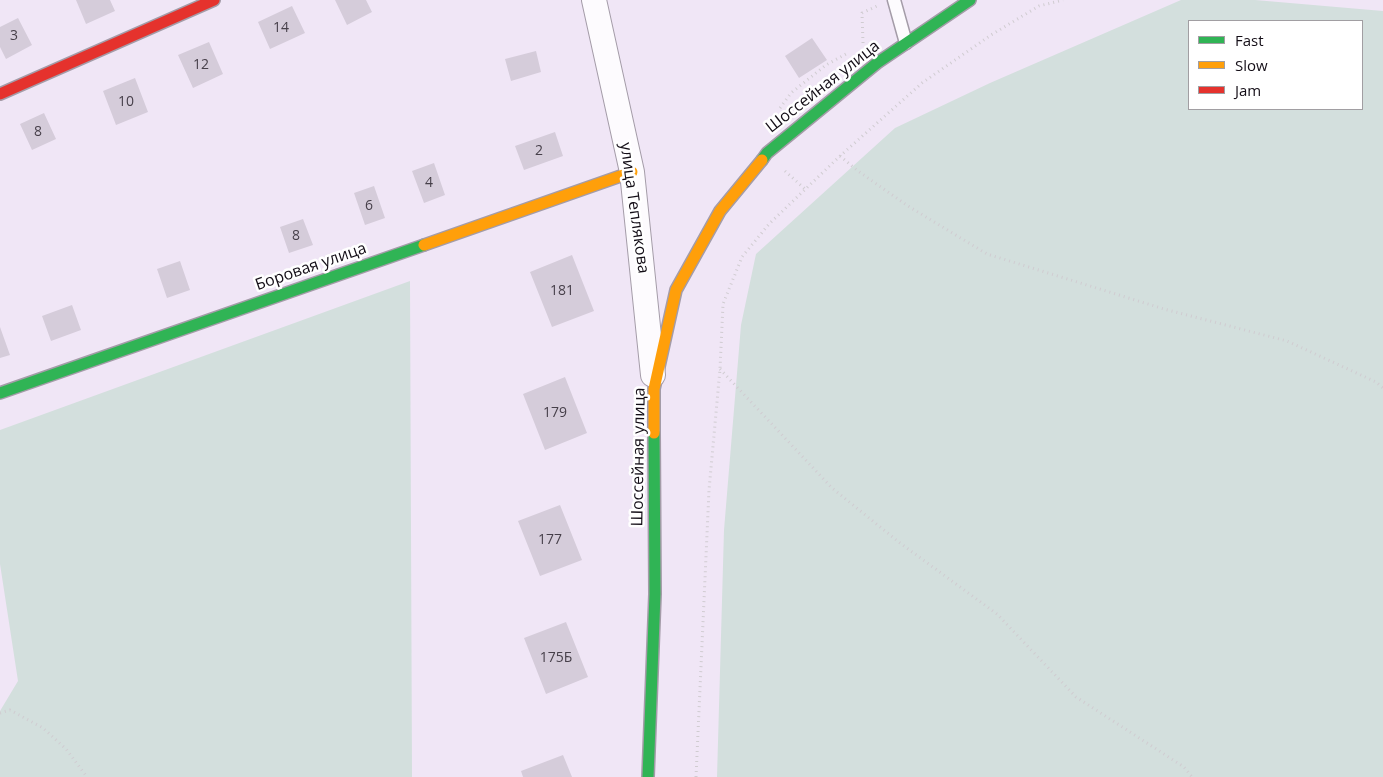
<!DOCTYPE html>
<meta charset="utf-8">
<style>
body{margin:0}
#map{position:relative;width:1383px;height:777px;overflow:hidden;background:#f0e6f6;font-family:"Open Sans",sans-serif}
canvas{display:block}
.legend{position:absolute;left:1188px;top:20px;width:175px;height:90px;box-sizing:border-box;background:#fff;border:1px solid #a19ea2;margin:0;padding:6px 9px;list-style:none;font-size:15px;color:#130d16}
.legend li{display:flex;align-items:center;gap:10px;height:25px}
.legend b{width:25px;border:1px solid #a19ea2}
</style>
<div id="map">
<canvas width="1383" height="777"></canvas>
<ul class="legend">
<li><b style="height:6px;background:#30b455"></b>Fast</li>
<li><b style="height:6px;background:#ff9f0a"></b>Slow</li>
<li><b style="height:6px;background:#e5322d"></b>Jam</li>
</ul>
</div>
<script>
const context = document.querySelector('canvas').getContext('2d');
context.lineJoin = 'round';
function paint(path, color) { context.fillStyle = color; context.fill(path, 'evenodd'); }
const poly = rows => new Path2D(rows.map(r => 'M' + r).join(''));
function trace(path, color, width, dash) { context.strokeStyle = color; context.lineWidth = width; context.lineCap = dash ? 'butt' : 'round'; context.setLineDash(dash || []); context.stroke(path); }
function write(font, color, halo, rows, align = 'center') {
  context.font = font + ' "Open Sans",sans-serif'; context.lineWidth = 5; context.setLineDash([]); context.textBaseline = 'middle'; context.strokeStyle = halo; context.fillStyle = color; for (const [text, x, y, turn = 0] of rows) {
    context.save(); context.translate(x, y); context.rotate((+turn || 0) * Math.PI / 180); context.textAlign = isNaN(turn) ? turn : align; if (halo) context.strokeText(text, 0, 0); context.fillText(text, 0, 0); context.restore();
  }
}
const green = poly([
 [1181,0,1255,0,1383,11,1383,777,717,777,724,530,741,325,756,254,895,128,990,83],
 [1362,21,1362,109,1189,109,1189,21],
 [410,281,412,777,0,777,0,711,18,681,0,564,0,430]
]);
const building = poly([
 [76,0,110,0,115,11,86,24],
 [335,0,366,0,372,12,347,25],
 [292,6,305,33,270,49,258,22],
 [18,18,32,45,6,59,0,47,0,27],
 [812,38,827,60,799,78,785,56],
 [209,42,223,74,193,88,178,55],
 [536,51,541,72,511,81,505,59],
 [135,78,148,112,116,125,103,91],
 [44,113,56,139,32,150,20,124],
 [555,132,563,156,524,170,515,146],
 [434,163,445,195,424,203,412,171],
 [374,186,385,218,365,225,354,193],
 [303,219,313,245,289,253,280,227],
 [572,255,594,311,552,327,530,272],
 [180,261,190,290,167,298,157,269],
 [72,305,81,330,51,341,42,316],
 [0,327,10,355,0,358],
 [565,377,587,433,545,450,523,394],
 [560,505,582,560,540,576,518,521],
 [566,622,588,677,546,694,524,638],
 [563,755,572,777,523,777,521,771]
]);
const path = poly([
 [863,43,862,13,877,6],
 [780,108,791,93,826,65,846,54],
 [840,156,858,171,908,206,987,254,1164,309,1287,341,1376,382,1383,388],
 [785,171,805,189],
 [720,369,832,488,900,543,997,614,1076,697,1184,767,1192,777],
 [0,713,10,710,43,728,66,749,87,777],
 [696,777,709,490,720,369,723,304,742,257,769,224,840,156,922,83,991,35,1039,6,1063,0]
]);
const lane = poly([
 [894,0,906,43]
]);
const street = poly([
 [594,0,632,172,653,375]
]);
const fast = poly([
 [762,160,767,153,877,63,970,0],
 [0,393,424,245],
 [648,777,655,594,654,433]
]);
const slow = poly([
 [424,245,632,172],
 [654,433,654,389,676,290,720,211,762,160]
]);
const jam = poly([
 [0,94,214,0]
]);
const numberNames = [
 ["14",281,28],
 ["3",14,36],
 ["12",201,65],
 ["10",126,102],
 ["8",38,132],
 ["2",539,151],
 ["4",429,183],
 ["6",369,206],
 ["8",296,236],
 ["181",562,291],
 ["179",555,413],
 ["177",550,540],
 ["175Б",556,658]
];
const streetNames = [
 ["Шоссейная улица",823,87,-38],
 ["улица Теплякова",634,208,82],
 ["Боровая улица",311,267,-19],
 ["Шоссейная улица",639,457,-89]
];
paint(green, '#d3dfdd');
paint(building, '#d5ccda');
trace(lane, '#a49ca8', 15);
trace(street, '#a49ca8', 26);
trace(fast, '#a49ca8', 14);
trace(slow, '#a49ca8', 14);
trace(jam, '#a49ca8', 14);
trace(path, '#d0ccd1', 3, [1, 4]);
trace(lane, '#fdfbfe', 12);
trace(street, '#fdfbfe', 24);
trace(fast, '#30b455', 11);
trace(slow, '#ff9f0a', 11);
trace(jam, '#e5322d', 11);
write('14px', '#463f49', null, numberNames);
write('16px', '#130d16', '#fff', streetNames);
</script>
